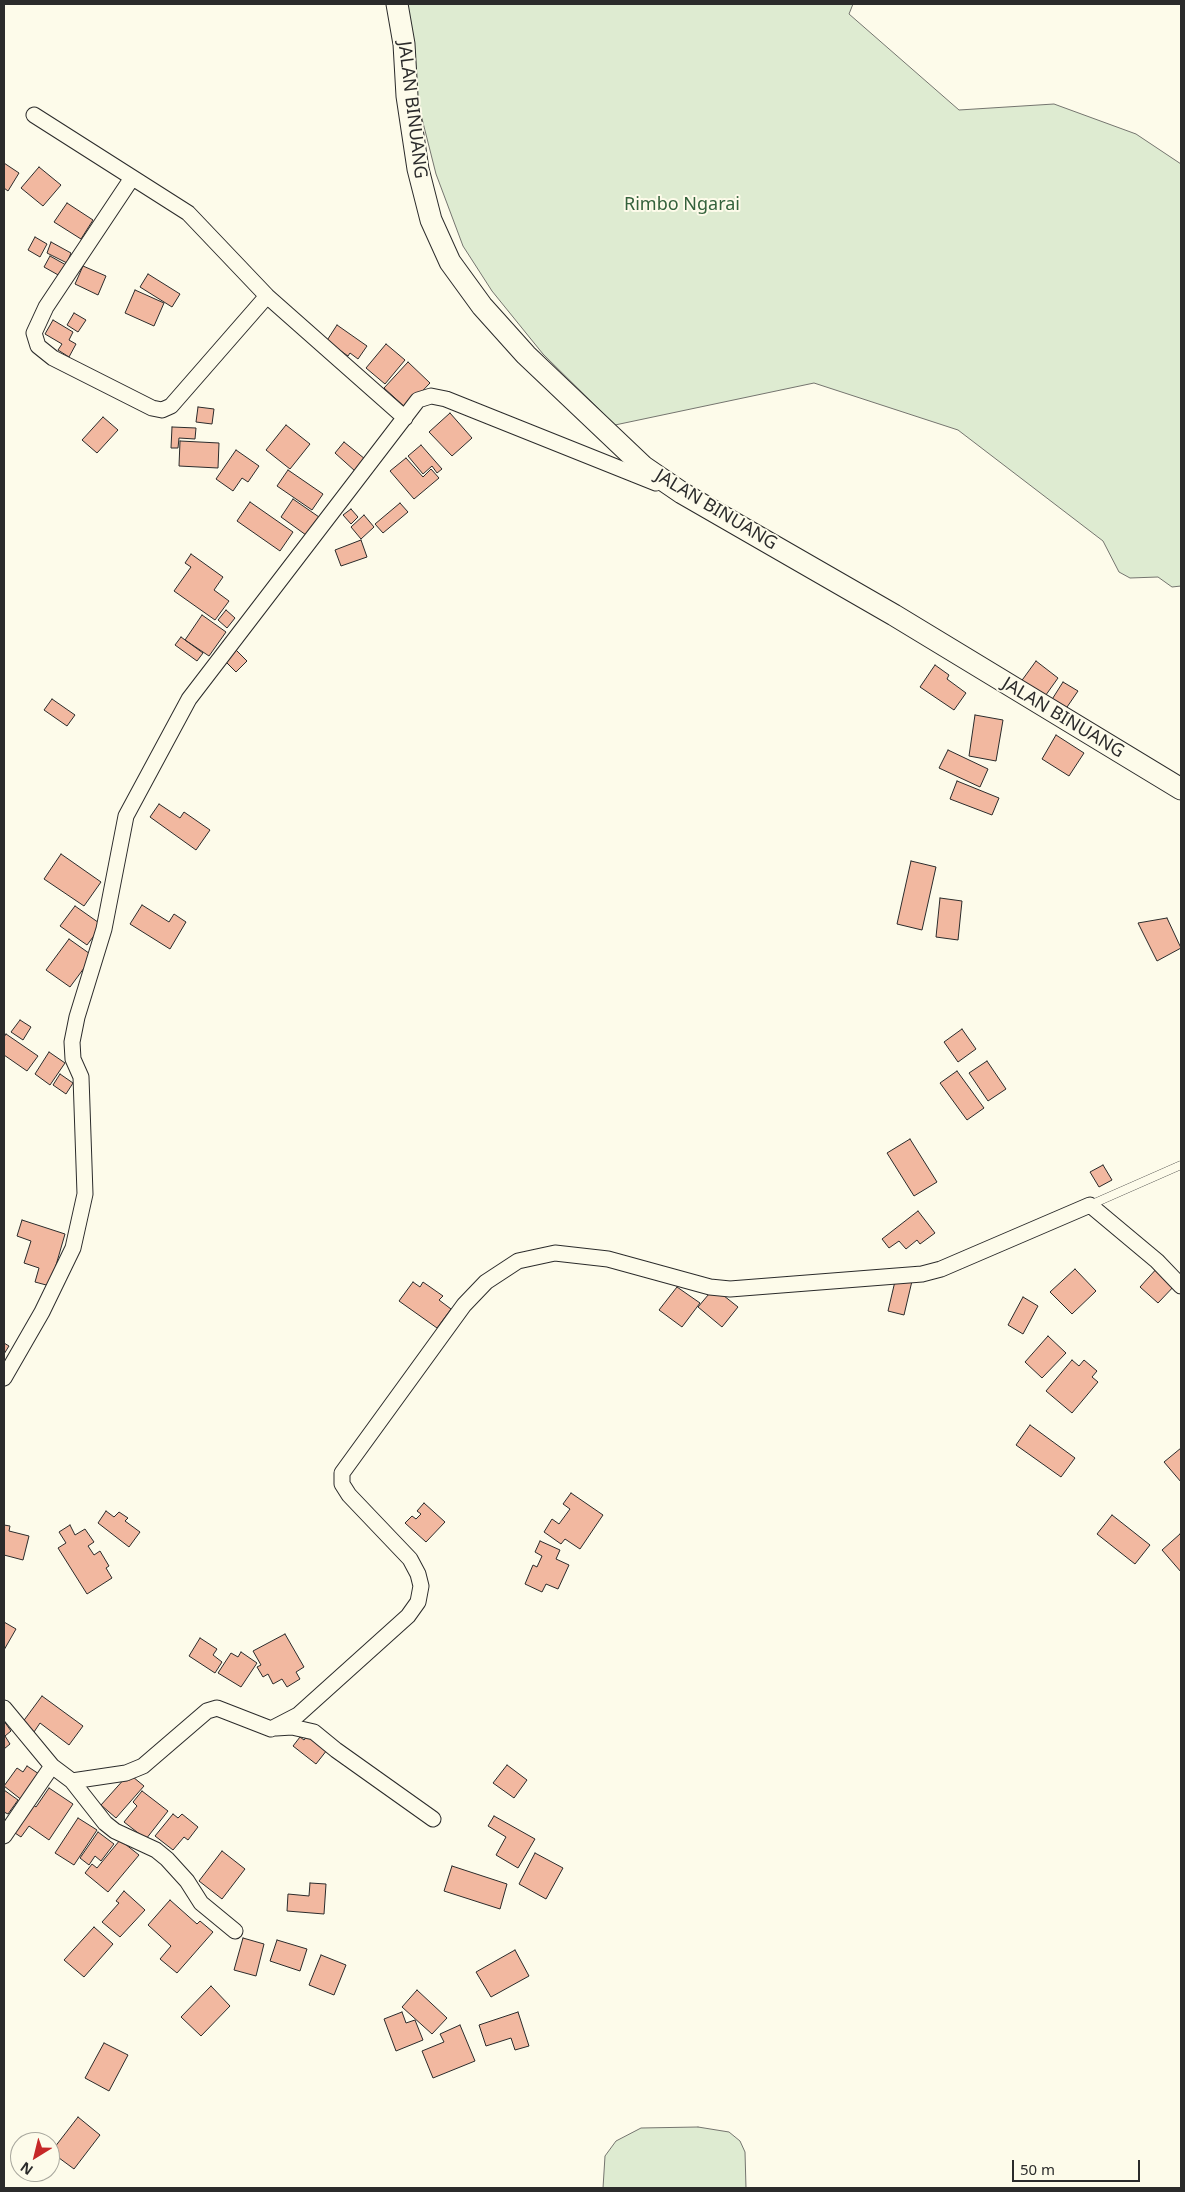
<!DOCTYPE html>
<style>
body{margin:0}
#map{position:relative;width:1185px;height:2192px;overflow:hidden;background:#fdfbea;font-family:"Noto Sans",sans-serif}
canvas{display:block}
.frame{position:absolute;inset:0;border:5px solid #2b2b2b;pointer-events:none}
.north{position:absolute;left:10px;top:2132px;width:50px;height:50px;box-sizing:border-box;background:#fdfbea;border:1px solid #a9a89e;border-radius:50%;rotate:216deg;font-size:14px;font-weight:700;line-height:20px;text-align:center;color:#2b2b2b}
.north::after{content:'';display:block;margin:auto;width:18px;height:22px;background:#c62828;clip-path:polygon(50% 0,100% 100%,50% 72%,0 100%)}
.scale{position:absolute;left:1012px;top:2160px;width:128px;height:22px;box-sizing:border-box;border:2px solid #2b2b2b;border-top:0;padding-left:6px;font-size:15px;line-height:18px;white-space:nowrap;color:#2b2b2b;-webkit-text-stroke:4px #fdfbea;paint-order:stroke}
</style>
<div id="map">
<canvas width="1185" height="2192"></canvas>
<div class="frame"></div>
<div class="north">N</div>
<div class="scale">50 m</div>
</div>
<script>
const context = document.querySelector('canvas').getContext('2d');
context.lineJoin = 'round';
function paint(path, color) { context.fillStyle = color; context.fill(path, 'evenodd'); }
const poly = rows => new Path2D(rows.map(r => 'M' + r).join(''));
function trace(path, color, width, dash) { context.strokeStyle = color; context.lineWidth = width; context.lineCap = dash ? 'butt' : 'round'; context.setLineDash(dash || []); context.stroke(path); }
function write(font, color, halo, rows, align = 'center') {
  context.font = font + ' "Noto Sans",sans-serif'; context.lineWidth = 4; context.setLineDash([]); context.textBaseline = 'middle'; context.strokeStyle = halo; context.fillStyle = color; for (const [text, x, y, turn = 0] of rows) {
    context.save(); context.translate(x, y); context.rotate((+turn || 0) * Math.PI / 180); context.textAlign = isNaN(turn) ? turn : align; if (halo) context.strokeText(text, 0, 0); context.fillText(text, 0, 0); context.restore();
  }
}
const green = poly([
 [393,4,853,4,849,14,959,110,1054,104,1136,134,1181,164,1181,586,1172,587,1158,577,1130,578,1119,572,1103,541,958,430,814,383,615,425,543,354,492,291,463,246,436,174,393,4],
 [698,2127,729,2132,740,2141,745,2152,746,2188,603,2188,605,2156,616,2141,641,2128,698,2127]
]);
const building = poly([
 [4,163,19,173,8,191,4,188,4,163],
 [39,167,61,185,43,206,21,188,39,167],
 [67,203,93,220,81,239,54,222,67,203],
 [35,237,47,244,40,257,28,250,35,237],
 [51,242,71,253,67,263,47,253,51,242],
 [50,256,66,265,60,276,44,267,50,256],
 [83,266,106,276,98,295,75,284,83,266],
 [148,274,180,294,172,307,140,287,148,274],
 [135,290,164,303,154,326,125,313,135,290],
 [74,313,86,320,78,332,67,325,74,313],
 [53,320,73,332,69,340,76,344,69,357,58,350,62,344,45,334,53,320],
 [337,325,367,346,358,359,350,353,348,356,338,349,324,345,337,325],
 [386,344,405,360,385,384,366,368,386,344],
 [408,362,430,383,406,408,384,388,408,362],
 [198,407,214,409,212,424,196,422,198,407],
 [450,413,472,438,452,456,429,432,450,413],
 [103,417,118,430,97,453,82,440,103,417],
 [286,425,310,444,290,469,266,450,286,425],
 [172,427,196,428,195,439,179,438,178,448,171,448,172,427],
 [180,441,219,443,218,468,179,466,180,441],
 [344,442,365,459,355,471,335,453,344,442],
 [421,445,442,469,437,473,432,466,423,474,408,456,421,445],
 [236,450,259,466,248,482,242,478,233,491,216,479,236,450],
 [406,458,423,477,431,469,439,478,414,499,390,471,406,458],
 [288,470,323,494,312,510,277,486,288,470],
 [293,499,319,517,306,535,281,517,293,499],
 [250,502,293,532,280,551,237,521,250,502],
 [400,503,408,512,383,533,375,524,400,503],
 [351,509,358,517,351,524,343,515,351,509],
 [364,515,374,527,361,539,351,527,364,515],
 [361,540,367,557,341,566,335,550,361,540],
 [191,554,223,577,214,590,229,601,215,620,174,591,191,567,185,563,191,554],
 [226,610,235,618,227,628,218,620,226,610],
 [202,615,226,632,209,656,185,640,202,615],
 [181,637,203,653,197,661,175,645,181,637],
 [236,650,247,661,236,672,225,661,236,650],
 [1036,661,1058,678,1043,699,1020,683,1036,661],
 [935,665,949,675,947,679,966,693,954,710,920,687,935,665],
 [1063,682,1078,691,1065,710,1051,701,1063,682],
 [52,699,75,715,67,726,44,710,52,699],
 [975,715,1003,720,996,761,969,756,975,715],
 [1056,735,1084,753,1069,776,1042,759,1056,735],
 [948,750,988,769,980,787,939,768,948,750],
 [957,781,999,798,992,815,950,799,957,781],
 [159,804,180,818,184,812,210,830,196,850,150,817,159,804],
 [61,854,101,882,84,906,44,879,61,854],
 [911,861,936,867,922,930,897,924,911,861],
 [940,898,962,901,958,940,936,937,940,898],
 [142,905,169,922,174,914,186,922,170,949,130,924,142,905],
 [75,906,102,925,87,945,60,926,75,906],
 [1167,918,1181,948,1157,961,1138,923,1167,918],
 [69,939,93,956,70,987,46,970,69,939],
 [20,1020,31,1027,23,1040,11,1032,20,1020],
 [962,1029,976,1049,958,1062,944,1042,962,1029],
 [6,1034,38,1056,27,1071,4,1055,4,1037,6,1034],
 [49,1052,65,1063,50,1085,35,1074,49,1052],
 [987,1061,1006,1089,988,1101,969,1073,987,1061],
 [957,1071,984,1108,967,1120,940,1083,957,1071],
 [60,1074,73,1083,66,1094,53,1085,60,1074],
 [910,1139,937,1182,914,1196,887,1153,910,1139],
 [1103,1165,1112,1180,1099,1187,1090,1172,1103,1165],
 [918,1211,935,1233,920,1244,917,1240,906,1249,899,1241,889,1248,882,1239,918,1211],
 [22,1220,65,1234,50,1286,35,1282,39,1268,24,1263,31,1241,17,1236,22,1220],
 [1159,1266,1177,1283,1158,1303,1140,1287,1159,1266],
 [1075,1269,1096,1291,1072,1314,1050,1292,1075,1269],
 [896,1277,912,1281,904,1315,888,1311,896,1277],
 [413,1282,420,1287,423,1282,443,1296,439,1300,451,1309,437,1328,399,1301,413,1282],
 [677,1287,700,1303,682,1327,659,1310,677,1287],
 [714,1288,738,1307,722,1327,698,1307,714,1288],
 [1023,1297,1038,1306,1023,1334,1008,1325,1023,1297],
 [1048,1336,1066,1353,1042,1378,1025,1362,1048,1336],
 [4,1343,9,1346,4,1354,4,1343],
 [1072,1360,1079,1366,1084,1360,1097,1371,1092,1377,1098,1382,1072,1413,1046,1391,1072,1360],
 [1030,1425,1075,1458,1061,1477,1016,1445,1030,1425],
 [1181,1448,1181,1482,1164,1462,1181,1448],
 [571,1493,603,1515,580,1549,565,1539,561,1544,544,1532,552,1519,559,1524,570,1509,563,1504,571,1493],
 [424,1503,445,1522,426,1542,405,1523,412,1516,416,1519,421,1514,417,1511,424,1503],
 [106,1511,114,1517,119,1512,128,1518,125,1521,140,1532,129,1547,98,1523,106,1511],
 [1112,1515,1150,1545,1135,1564,1097,1534,1112,1515],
 [4,1525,10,1526,9,1531,29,1536,23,1560,4,1555,4,1525],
 [70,1525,75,1535,85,1529,94,1542,88,1546,94,1555,100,1551,109,1566,106,1568,112,1578,87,1594,58,1548,66,1543,59,1532,70,1525],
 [1180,1534,1181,1536,1181,1572,1162,1550,1180,1534],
 [540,1541,560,1550,556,1559,569,1565,558,1589,546,1584,542,1592,525,1584,533,1565,537,1567,542,1556,535,1552,540,1541],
 [4,1622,16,1629,4,1650,4,1622],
 [285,1634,304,1667,296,1672,300,1679,287,1687,282,1679,273,1684,268,1674,263,1677,257,1667,261,1665,253,1651,285,1634],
 [200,1638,217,1649,213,1655,222,1662,215,1673,189,1656,200,1638],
 [241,1652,257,1663,241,1687,218,1673,231,1653,238,1657,241,1652],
 [42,1696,83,1726,69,1745,40,1723,34,1732,22,1723,42,1696],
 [4,1721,11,1731,5,1736,10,1744,4,1749,4,1721],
 [308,1735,327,1750,316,1764,293,1746,300,1737,304,1740,308,1735],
 [507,1765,527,1780,514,1798,493,1783,507,1765],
 [27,1766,42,1776,23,1801,4,1786,17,1768,23,1772,27,1766],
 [126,1777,130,1780,133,1777,144,1786,116,1818,101,1805,126,1777],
 [49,1788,73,1804,49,1840,29,1826,21,1837,12,1831,31,1803,36,1807,49,1788],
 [4,1790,18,1800,8,1814,4,1812,4,1790],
 [142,1791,168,1811,146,1839,124,1822,137,1806,133,1802,142,1791],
 [173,1814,178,1818,182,1814,198,1827,188,1840,184,1837,173,1850,155,1836,173,1814],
 [494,1816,535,1839,518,1868,496,1855,506,1837,488,1826,494,1816],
 [78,1818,97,1830,74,1865,55,1853,78,1818],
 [98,1832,114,1844,101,1861,95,1856,89,1865,80,1858,98,1832],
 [120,1840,139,1855,108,1892,85,1873,92,1864,97,1868,120,1840],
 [222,1851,245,1869,222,1899,199,1881,222,1851],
 [535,1853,563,1868,546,1899,519,1884,535,1853],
 [452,1866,507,1884,500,1909,444,1891,452,1866],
 [310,1883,326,1884,324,1914,287,1911,288,1894,309,1896,310,1883],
 [124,1891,145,1910,120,1937,102,1922,119,1903,116,1901,124,1891],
 [170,1900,197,1924,200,1921,213,1932,177,1973,160,1959,171,1946,148,1925,170,1900],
 [94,1927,113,1944,84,1977,64,1960,94,1927],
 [243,1938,264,1944,256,1976,234,1970,243,1938],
 [277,1940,307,1949,300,1971,270,1961,277,1940],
 [515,1950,529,1976,491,1997,476,1972,515,1950],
 [321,1955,346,1965,334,1995,309,1985,321,1955],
 [211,1986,230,2006,201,2036,181,2017,211,1986],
 [417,1990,447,2018,432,2034,402,2007,417,1990],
 [402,2012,406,2023,415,2020,423,2040,396,2051,384,2019,402,2012],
 [518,2012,529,2046,515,2050,511,2038,486,2046,479,2025,518,2012],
 [460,2025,475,2061,433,2078,422,2051,444,2042,440,2034,460,2025],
 [104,2043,128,2055,109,2091,85,2078,104,2043],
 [78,2117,100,2135,74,2169,51,2152,78,2117]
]);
const lane = poly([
 [1090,1205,1181,1165]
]);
const street = poly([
 [34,115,188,213,267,296,405,418],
 [132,178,46,307,34,333,38,346,53,358,152,408,162,410,171,406,267,296],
 [4,1378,42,1312,73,1248,85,1194,81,1077,73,1059,72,1042,77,1017,104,929,126,816,189,699,418,400,431,396,446,399,656,483],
 [4,1708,52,1766,72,1781,105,1823,115,1831,156,1850,167,1859,187,1881,201,1903,235,1931],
 [276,1728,292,1727,314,1732,336,1750,433,1819],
 [72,1781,126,1773,143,1766,207,1711,217,1708,271,1729,298,1715,408,1616,418,1602,421,1586,418,1574,410,1559,349,1495,342,1484,342,1473,464,1305,486,1282,518,1261,555,1253,608,1259,710,1287,730,1289,922,1274,941,1269,1090,1205,1157,1261,1181,1286],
 [4,1836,52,1766]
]);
const secondary = poly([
 [397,4,404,44,407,96,418,169,431,220,450,262,482,306,526,355,644,467,682,493,894,615,1181,789]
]);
const streetNames = [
 ["JALAN BINUANG",412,110,83],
 ["JALAN BINUANG",716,510,31],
 ["JALAN BINUANG",1063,718,31]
];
const parkNames = [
 ["Rimbo Ngarai",682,205]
];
paint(green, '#deebd1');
trace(green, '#74746e', 1);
paint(building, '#f2b8a0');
trace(building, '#2b2b2b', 1);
trace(lane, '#2b2b2b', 9);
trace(street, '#2b2b2b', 17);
trace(secondary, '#2b2b2b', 23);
trace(lane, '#fdfbea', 8);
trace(street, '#fdfbea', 15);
trace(secondary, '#fdfbea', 21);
write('18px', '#2b2b2b', '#fdfbea', streetNames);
write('18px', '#34623c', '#fdfbea', parkNames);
</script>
